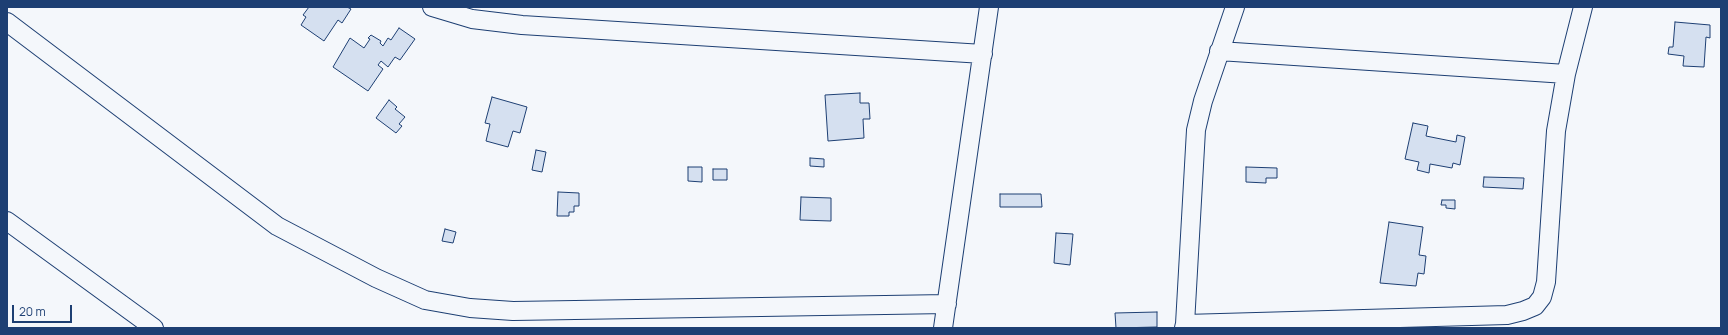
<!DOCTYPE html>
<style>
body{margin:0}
#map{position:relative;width:1728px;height:335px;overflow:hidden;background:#f4f7fb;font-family:Manrope,sans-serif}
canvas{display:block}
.frame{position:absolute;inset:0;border:8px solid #1d3f73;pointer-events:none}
.scale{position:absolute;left:12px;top:305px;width:60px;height:18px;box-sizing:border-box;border:2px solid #1d3f73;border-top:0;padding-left:5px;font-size:12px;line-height:14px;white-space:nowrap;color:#1d3f73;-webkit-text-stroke:3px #f4f7fb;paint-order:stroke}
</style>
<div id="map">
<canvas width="1728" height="335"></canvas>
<div class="frame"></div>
<div class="scale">20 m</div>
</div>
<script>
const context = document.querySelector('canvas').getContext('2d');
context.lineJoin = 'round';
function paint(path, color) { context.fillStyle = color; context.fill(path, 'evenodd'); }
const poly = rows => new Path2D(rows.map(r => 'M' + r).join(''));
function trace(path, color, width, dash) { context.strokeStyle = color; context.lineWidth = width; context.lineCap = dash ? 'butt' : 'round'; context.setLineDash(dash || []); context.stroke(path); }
const building = poly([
 [309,7,347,7,351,9,342,23,338,20,324,41,301,25,306,17,303,15,309,7],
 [1675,22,1710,25,1710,38,1706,37,1704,67,1683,66,1684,56,1668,54,1669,47,1673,47,1675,22],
 [399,28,415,39,400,60,395,57,388,67,381,61,378,65,383,69,368,91,333,67,350,38,364,48,370,39,368,38,371,35,381,41,380,43,383,46,388,38,391,40,399,28],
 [860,93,860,103,869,103,870,119,863,119,864,138,828,141,825,95,860,93],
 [492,97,527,107,520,133,513,131,508,147,486,141,490,124,485,123,492,97],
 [389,100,397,107,395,109,405,117,399,124,402,126,396,133,376,118,389,100],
 [1413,123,1428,126,1426,136,1456,142,1457,135,1465,137,1460,165,1453,163,1452,168,1430,164,1429,173,1417,170,1419,162,1405,159,1413,123],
 [536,150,546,152,542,172,532,170,536,150],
 [810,158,824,159,824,167,810,166,810,158],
 [688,167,702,167,702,182,688,181,688,167],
 [1246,167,1277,168,1277,178,1266,178,1266,183,1246,182,1246,167],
 [713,169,727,169,727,180,713,180,713,169],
 [1484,177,1524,178,1523,189,1483,187,1484,177],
 [558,192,579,193,579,206,574,206,574,212,569,212,569,216,557,216,558,192],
 [1000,194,1041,194,1042,207,1000,207,1000,194],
 [801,197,831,198,831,221,800,220,801,197],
 [1442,200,1455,200,1455,209,1446,208,1446,205,1441,205,1442,200],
 [1389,222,1423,227,1419,255,1426,256,1424,274,1418,273,1416,286,1380,283,1389,222],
 [445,229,456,232,453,243,442,241,445,229],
 [1056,233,1073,234,1070,265,1054,263,1056,233],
 [1157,312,1157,327,1116,328,1115,313,1157,312]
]);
const street = poly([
 [432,7,472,19,522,25,983,54],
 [7,22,277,226,376,278,425,300,470,308,513,311,947,304],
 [1219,51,1566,74],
 [7,221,154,328],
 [1185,324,1196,130,1203,101,1235,7],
 [943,328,989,7],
 [1184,328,1185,324,1507,315,1523,311,1535,306,1542,297,1546,282,1556,131,1566,74,1583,7]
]);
paint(building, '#d5e0f0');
trace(building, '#1d3f73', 1);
trace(street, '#1d3f73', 20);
trace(street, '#f4f7fb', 18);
</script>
